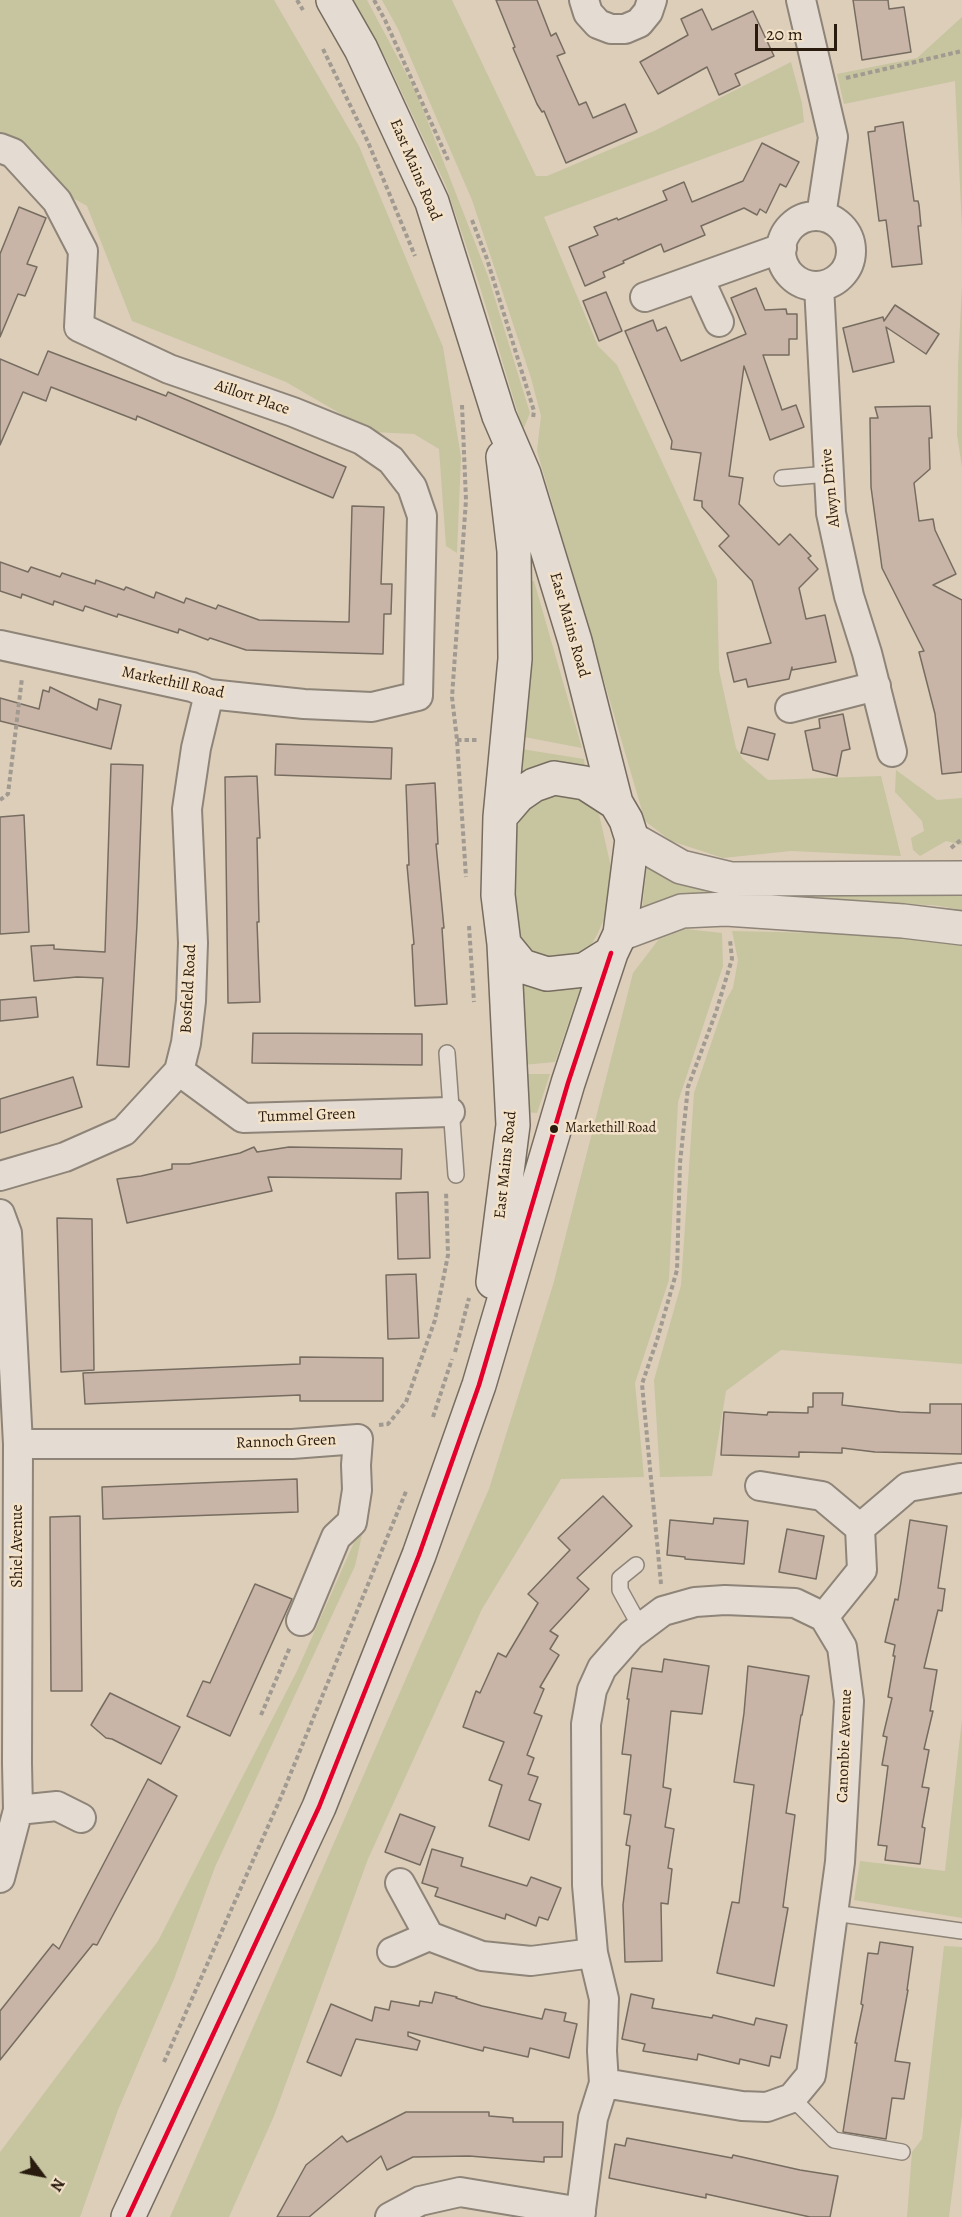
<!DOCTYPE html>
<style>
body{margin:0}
#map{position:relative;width:962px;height:2217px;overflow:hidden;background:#ddceba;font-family:Alegreya,serif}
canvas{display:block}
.north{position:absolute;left:12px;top:2145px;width:60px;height:60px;-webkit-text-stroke:4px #f3e1c8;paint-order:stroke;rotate:122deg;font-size:16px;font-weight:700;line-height:24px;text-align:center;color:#291c0f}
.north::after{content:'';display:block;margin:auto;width:21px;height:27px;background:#291c0f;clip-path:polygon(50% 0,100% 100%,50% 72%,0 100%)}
.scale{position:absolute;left:755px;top:24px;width:82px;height:27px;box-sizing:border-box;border:3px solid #291c0f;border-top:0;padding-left:8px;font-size:18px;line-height:21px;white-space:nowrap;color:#291c0f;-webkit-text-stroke:4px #f3e1c8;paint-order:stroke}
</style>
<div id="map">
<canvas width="962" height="2217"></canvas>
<div class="north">N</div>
<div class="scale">20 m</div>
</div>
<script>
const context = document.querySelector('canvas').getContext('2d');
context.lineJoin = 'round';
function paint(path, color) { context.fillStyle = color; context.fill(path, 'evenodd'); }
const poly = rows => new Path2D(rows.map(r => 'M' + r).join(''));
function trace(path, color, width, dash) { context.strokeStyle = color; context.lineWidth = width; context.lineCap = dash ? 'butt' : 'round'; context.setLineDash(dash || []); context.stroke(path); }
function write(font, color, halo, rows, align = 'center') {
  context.font = font + ' Alegreya,serif'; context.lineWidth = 5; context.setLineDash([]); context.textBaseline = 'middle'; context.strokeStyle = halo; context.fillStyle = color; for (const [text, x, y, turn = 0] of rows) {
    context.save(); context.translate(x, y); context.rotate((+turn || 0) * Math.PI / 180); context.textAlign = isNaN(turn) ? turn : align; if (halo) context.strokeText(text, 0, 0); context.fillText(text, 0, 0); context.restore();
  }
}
const green = poly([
 [0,0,274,0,359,146,443,347,461,457,457,553,446,546,439,449,414,434,372,432,286,382,132,321,87,206,0,157],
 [353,0,367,0,416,92,446,168,488,276,530,413,523,430,480,287,446,186,388,63],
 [382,0,452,0,536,176,547,176,654,131,791,62,802,103,804,122,544,217,598,346,617,365,717,580,719,670,736,748,743,759,768,780,881,776,901,856,791,851,723,858,671,841,645,821,537,451,541,416,531,378,472,200,398,29],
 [962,17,962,229,955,81,844,104,837,74,917,58],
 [962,285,962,467,957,435,958,365],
 [534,581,582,748,519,736,526,582],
 [515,748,584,759,585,768,545,764,514,775],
 [896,770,937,800,962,798,962,845,946,841,920,856,913,850,911,838,924,831,922,821,895,792],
 [549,794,582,796,599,814,611,867,608,910,597,935,591,945,577,957,542,958,527,946,517,930,510,896,514,835,523,814,532,802],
 [647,864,713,888,709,901,642,910],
 [962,888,962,910,933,905,721,901,722,889],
 [686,929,722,933,723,966,678,1102,669,1280,635,1383,644,1477,561,1479,482,1609,368,1859,274,2116,229,2217,170,2217,489,1489,553,1285,633,973,659,939],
 [732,931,944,936,962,939,962,1364,781,1350,726,1391,712,1476,660,1477,654,1380,681,1285,694,1093,726,1000,733,988,738,960],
 [516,980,549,991,582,983,555,1062,523,1065],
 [524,1074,550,1074,537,1113,526,1112],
 [367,1513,355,1566,215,1867,174,1979,118,2110,80,2217,0,2217,0,2152,158,1941,297,1671],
 [962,1719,962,1918,854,1900,860,1861,945,1871],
 [944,1946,962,1947,962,2115,949,2217,907,2217,912,2152,922,2139]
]);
const building = poly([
 [496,0,537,0,551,36,556,33,565,53,557,56,579,105,586,102,593,118,625,104,637,132,566,163,544,111,542,112,537,104,513,48,515,47,496,0],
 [853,0,888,0,889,9,904,7,911,52,862,60,853,0],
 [702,9,712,30,753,11,774,56,735,74,740,85,719,95,707,67,658,94,640,62,688,35,681,19,702,9],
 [903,122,914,201,918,201,919,205,921,226,918,226,922,264,892,267,886,220,879,221,868,132,875,131,875,127,903,122],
 [762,143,799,162,786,187,780,184,766,213,760,209,757,215,744,208,701,226,705,235,664,252,661,244,623,261,624,263,603,272,605,277,585,286,569,247,598,235,594,227,617,218,618,220,667,200,663,191,684,182,692,202,743,181,762,143],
 [19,207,46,218,27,264,37,267,25,296,18,294,0,337,0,254,19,207],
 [756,288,765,310,786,309,787,314,797,314,797,339,789,339,789,355,763,355,782,410,796,405,804,427,770,440,744,366,729,476,743,478,739,504,779,545,790,534,811,556,808,558,818,569,799,588,806,619,825,615,836,662,792,670,792,667,789,679,748,687,746,679,734,682,727,653,771,643,752,581,719,546,729,536,702,507,702,501,694,500,701,453,671,449,672,441,625,331,653,320,657,331,666,327,681,361,746,334,731,298,756,288],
 [606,292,622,331,599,341,583,301,606,292],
 [895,305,939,334,926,354,886,327,894,362,853,372,843,328,883,317,884,321,895,305],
 [48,351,166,396,168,392,346,467,333,498,137,416,136,420,51,387,46,401,23,392,0,445,0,359,38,375,48,351],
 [930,406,932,438,929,438,930,469,914,483,919,521,933,519,935,530,956,574,933,585,962,600,962,772,942,774,935,714,919,652,924,651,882,568,871,487,870,418,878,418,875,407,930,406],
 [352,506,384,507,381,584,392,584,391,614,384,614,383,654,246,650,210,638,208,640,179,629,178,633,118,614,117,617,85,606,83,611,54,601,53,605,22,594,21,598,0,591,0,562,28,572,31,567,60,577,62,573,95,584,96,580,124,590,126,587,154,598,156,592,184,603,186,598,216,609,218,605,259,620,349,622,352,506],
 [50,687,97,710,99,699,121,705,111,749,0,721,0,698,39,709,43,690,49,692,50,687],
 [843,714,850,749,842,751,837,776,813,770,805,731,820,728,819,719,843,714],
 [748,727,775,734,768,760,741,753,748,727],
 [276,744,392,748,391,779,275,775,276,744],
 [111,764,143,765,137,924,129,1067,97,1065,103,978,77,977,34,981,31,946,54,945,54,949,105,952,111,764],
 [257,776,260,838,257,838,259,922,257,922,260,1002,228,1003,225,777,257,776],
 [435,783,438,844,436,844,444,928,442,928,447,1004,415,1006,412,945,414,944,407,865,409,865,406,785,435,783],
 [24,815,29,932,0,934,0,817,24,815],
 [36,997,38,1017,0,1021,0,1000,36,997],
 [253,1033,422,1034,422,1065,252,1063,253,1033],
 [73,1077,82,1107,0,1133,0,1099,73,1077],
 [254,1147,257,1152,289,1147,402,1149,401,1179,268,1177,272,1191,127,1223,117,1179,141,1176,172,1169,172,1164,189,1164,240,1153,254,1147],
 [428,1192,430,1258,398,1259,396,1193,428,1192],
 [57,1218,92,1219,94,1370,61,1372,57,1218],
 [416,1274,419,1338,388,1339,386,1275,416,1274],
 [300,1357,383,1358,383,1401,300,1401,300,1395,85,1404,83,1373,300,1364,300,1357],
 [813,1393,843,1393,842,1405,900,1412,930,1413,930,1404,962,1404,962,1454,875,1452,842,1448,842,1453,799,1452,799,1457,721,1455,724,1412,767,1415,768,1412,808,1413,808,1407,813,1407,813,1393],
 [297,1479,298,1512,103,1519,102,1487,297,1479],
 [603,1496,632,1526,577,1578,589,1589,550,1631,558,1636,550,1649,559,1655,540,1687,544,1689,534,1713,542,1716,527,1755,534,1758,528,1774,538,1777,529,1800,541,1804,529,1840,489,1826,502,1785,489,1780,504,1742,463,1727,476,1691,480,1693,498,1653,506,1657,538,1603,528,1594,570,1550,558,1538,603,1496],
 [80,1516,82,1691,51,1691,50,1517,80,1516],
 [714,1518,748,1521,744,1564,685,1559,685,1557,667,1555,670,1520,713,1524,714,1518],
 [910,1520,947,1526,938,1588,945,1589,942,1611,938,1610,924,1668,937,1670,930,1711,933,1711,924,1749,929,1750,922,1787,929,1788,922,1827,925,1828,920,1864,885,1860,887,1846,878,1845,888,1766,882,1765,887,1737,883,1736,892,1698,888,1697,895,1656,893,1656,895,1645,885,1642,895,1599,898,1600,901,1582,910,1520],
 [787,1529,824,1536,816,1579,779,1572,787,1529],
 [255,1584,292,1599,230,1736,187,1716,203,1681,210,1683,255,1584],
 [664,1659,709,1666,702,1714,671,1711,663,1787,671,1789,665,1827,674,1829,668,1868,672,1869,668,1904,661,1903,662,1961,625,1962,623,1905,630,1846,626,1845,631,1815,624,1814,631,1755,622,1754,629,1699,627,1699,632,1668,662,1672,664,1659],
 [748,1666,809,1676,802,1715,801,1715,786,1813,795,1815,783,1907,788,1908,774,1986,717,1973,732,1902,739,1903,754,1785,734,1782,744,1713,748,1666],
 [110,1693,180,1727,161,1764,112,1739,106,1738,91,1725,110,1693],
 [148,1779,177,1796,97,1945,93,1944,0,2060,0,2011,53,1944,59,1949,148,1779],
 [400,1814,435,1827,420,1865,385,1852,400,1814],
 [432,1849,463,1858,461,1866,527,1886,531,1877,561,1888,548,1920,539,1917,536,1926,506,1914,505,1919,435,1896,438,1888,422,1883,432,1849],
 [880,1942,913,1947,907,1990,908,1990,895,2061,910,2063,904,2099,892,2098,886,2139,843,2132,857,2043,855,2043,863,2005,861,2004,868,1953,878,1954,880,1942],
 [435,1992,457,1997,456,1998,482,2006,542,2019,545,2009,566,2013,564,2021,577,2024,569,2058,530,2048,528,2057,484,2047,483,2051,408,2032,408,2036,420,2041,417,2050,356,2039,341,2076,307,2062,331,2004,372,2021,375,2007,389,2010,391,2001,419,2006,420,2001,432,2003,435,1992],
 [631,1994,654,1999,652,2008,712,2018,713,2015,754,2025,756,2018,787,2025,780,2058,771,2056,769,2066,740,2059,739,2064,698,2054,697,2060,643,2051,645,2044,622,2039,631,1994],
 [406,2112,489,2112,489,2116,513,2118,513,2122,563,2122,562,2157,544,2157,544,2162,469,2156,413,2157,387,2170,381,2156,309,2217,277,2217,306,2165,342,2136,347,2142,406,2112],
 [627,2138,732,2158,733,2155,800,2170,838,2176,830,2217,810,2217,706,2194,706,2198,609,2178,615,2144,625,2146,627,2138]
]);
const path = poly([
 [297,0,303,10],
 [374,0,385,20,448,160],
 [323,49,368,142,415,256],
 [846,78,962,51],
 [472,220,487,259,534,411,533,418],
 [462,405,466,500,452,697,457,740,466,877],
 [457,740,478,740],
 [0,800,8,794,22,678],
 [951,848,962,839],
 [469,926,474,1002],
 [455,1352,469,1298],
 [433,1417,452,1359],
 [379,1425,388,1424,406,1402,435,1320,448,1255,446,1191],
 [661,1584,642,1384,657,1340,677,1270,680,1163,688,1087,716,1012,732,959,730,940],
 [261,1715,290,1647],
 [164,2062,281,1797,407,1489]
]);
const service = poly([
 [782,478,828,474],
 [447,1053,456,1175],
 [636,1565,620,1578,620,1590,641,1628],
 [834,1913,962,1931],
 [792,2098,834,2140,902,2152]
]);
const minor = poly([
 [584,0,588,13,598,24,611,29,625,29,639,23,648,12,652,0],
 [801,0,833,137,821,216],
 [0,148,13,153,57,201,83,251,79,327,169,369,293,412,362,440,391,460,412,487,422,516,418,696,372,707,304,704,209,694,192,687,0,645],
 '781 251a35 35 0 1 1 70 0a35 35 0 1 1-70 0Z',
 [699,278,719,322],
 [819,286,831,513,849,596,867,653,892,752],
 [645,297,782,248],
 [790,708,876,686],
 [179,1071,243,1118,450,1112],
 [0,1176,65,1157,124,1131,179,1071,186,1043,191,1001,193,943,187,809,196,748,209,694],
 [0,1214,7,1233,18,1444,17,1763,18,1810,0,1878],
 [18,1444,292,1444,358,1439,356,1465,357,1490,352,1522,336,1537,301,1621],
 [760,1486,822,1496,860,1528,908,1487,960,1478],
 [824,1617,862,1570,860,1528],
 [18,1810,57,1806,81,1818],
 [400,1883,429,1936],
 [392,1952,429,1936,482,1956,531,1961,593,1953],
 [390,2217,420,2201,460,2192,581,2212],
 [580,2217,593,2118,604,2083,602,2051,604,1999,593,1953,587,1885,586,1724,592,1690,602,1668,631,1635,663,1611,695,1602,725,1600,795,1603,824,1617,842,1647,849,1701,840,1862,811,2075,792,2098,767,2107,742,2106,604,2083]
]);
const tertiary = poly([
 [632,839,681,867,731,879,962,878],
 [620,934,682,911,726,909,903,921,962,928]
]);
const secondary = poly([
 [333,0,361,49,432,202,499,416,524,474,575,641,616,803],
 [554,778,585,783,616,803,626,820,632,839,620,934,611,953,584,970,547,974,522,966,504,944,498,895,500,817,518,796,534,785,554,778],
 [500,817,515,659,514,551,503,457],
 [493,1282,513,1125,504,944],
 [128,2217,319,1807,419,1555,479,1385,568,1083,611,953]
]);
const bus1 = poly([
 [128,2217,319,1807,419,1555,479,1385,568,1083,611,953]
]);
const markers = [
 [554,1129,5,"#291c0f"]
];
const busNames = [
 ["Markethill Road",565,1129]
];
const streetNames = [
 ["East Mains Road",415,170,67],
 ["Aillort Place",252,398,19],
 ["Alwyn Drive",831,488,-96],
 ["East Mains Road",569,625,74],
 ["Markethill Road",173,683,12],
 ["Bosfield Road",189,989,-87],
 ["Tummel Green",307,1116,-2],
 ["East Mains Road",506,1165,-84],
 ["Rannoch Green",286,1442,-2],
 ["Shiel Avenue",18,1546,-90],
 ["Canonbie Avenue",845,1746,-88]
];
paint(green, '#c7c4a0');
paint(building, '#c8b5a7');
trace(building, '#766c60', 1.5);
trace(service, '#8e8478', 18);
trace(minor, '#8e8478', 32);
trace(tertiary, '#8e8478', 36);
trace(secondary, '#766c60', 36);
trace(path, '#a19a91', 4, [4.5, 3]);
trace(service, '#e4dcd2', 15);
trace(minor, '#e4dcd2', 28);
trace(tertiary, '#e4dcd2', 33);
trace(secondary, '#e4dcd2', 33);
trace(bus1, '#e4002b', 4.5);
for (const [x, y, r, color] of markers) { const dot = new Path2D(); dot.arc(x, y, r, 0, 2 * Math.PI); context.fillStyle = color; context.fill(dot); trace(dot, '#f3e1c8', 2); }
write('14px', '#291c0f', '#f3e1c8', busNames, 'left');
write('16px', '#291c0f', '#f3e1c8', streetNames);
</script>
